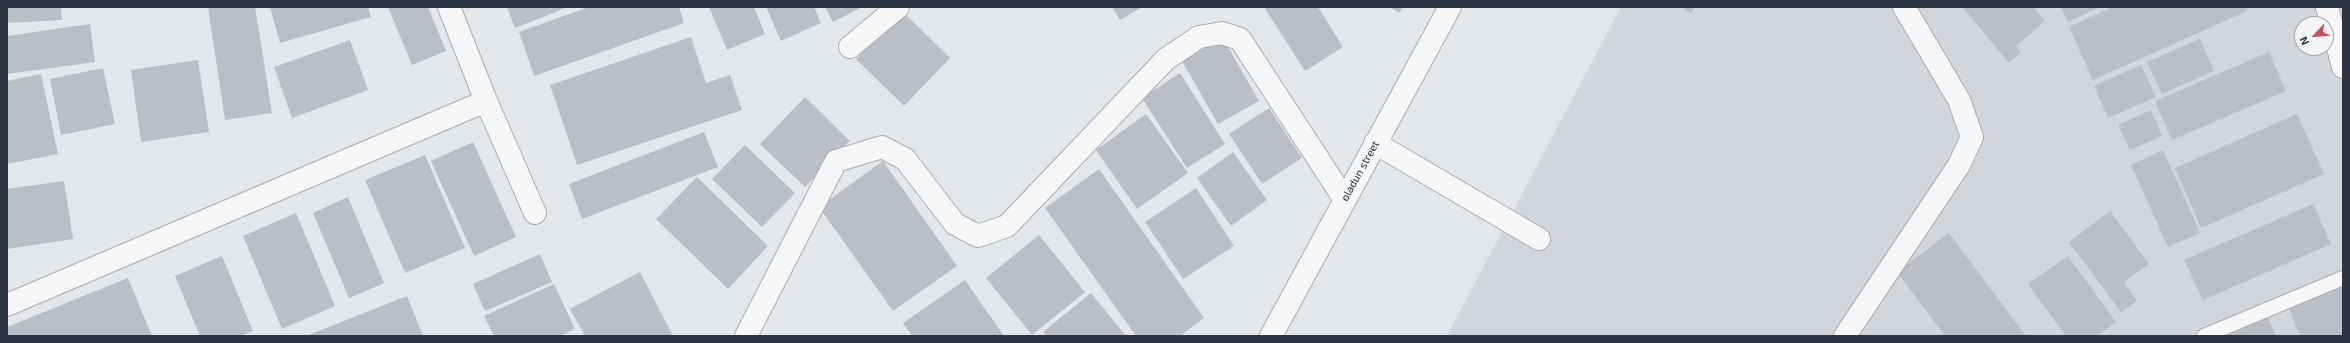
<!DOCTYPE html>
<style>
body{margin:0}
#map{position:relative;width:2350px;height:343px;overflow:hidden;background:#e3e6ea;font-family:"Exo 2",sans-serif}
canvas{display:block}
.frame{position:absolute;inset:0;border:8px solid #2c3441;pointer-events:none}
.north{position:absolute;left:2294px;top:16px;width:40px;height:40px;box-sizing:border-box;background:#f3f5f8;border:1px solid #a3a8af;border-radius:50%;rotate:244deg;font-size:11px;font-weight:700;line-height:16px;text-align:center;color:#2c3441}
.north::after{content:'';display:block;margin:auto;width:14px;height:18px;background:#c65162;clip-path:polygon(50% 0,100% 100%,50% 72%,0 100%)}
</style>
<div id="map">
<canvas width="2350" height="343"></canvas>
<div class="frame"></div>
<div class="north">N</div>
</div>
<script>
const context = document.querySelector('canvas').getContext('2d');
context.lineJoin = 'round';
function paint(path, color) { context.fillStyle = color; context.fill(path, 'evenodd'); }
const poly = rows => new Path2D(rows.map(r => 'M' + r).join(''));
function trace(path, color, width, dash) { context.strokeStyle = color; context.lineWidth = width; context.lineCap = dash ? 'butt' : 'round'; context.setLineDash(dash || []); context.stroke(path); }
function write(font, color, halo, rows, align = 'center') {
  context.font = font + ' "Exo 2",sans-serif'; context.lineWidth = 4; context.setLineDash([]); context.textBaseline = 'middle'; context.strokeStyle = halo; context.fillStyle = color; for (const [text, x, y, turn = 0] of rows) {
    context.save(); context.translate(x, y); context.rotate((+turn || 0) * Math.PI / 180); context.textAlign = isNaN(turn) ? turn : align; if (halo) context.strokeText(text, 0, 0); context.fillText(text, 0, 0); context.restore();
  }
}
const built = poly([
 [1621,7,2343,7,2343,336,1447,336],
 [2302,24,2326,24,2326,48,2302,48]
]);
const building = poly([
 [7,7,61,7,62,20,7,23],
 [208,7,255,7,272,113,225,120],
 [270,7,368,7,371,17,280,43],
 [388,7,428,7,446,51,412,65],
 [507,7,568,7,515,28],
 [589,7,679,7,684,23,534,76,519,32],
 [709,7,754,7,765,34,727,50],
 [766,7,814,7,821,23,781,41],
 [825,7,862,7,833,22],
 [1112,7,1142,7,1120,20],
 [1264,7,1318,7,1343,47,1305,71],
 [1390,7,1403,7,1399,13],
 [1682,7,1695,7,1691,13],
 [1966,7,2033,7,2045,21,2016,46,2021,52,2009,63,1964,9],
 [2061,7,2100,7,2068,22],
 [2113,7,2245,7,2247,11,2093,80,2069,27],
 [902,11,950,58,904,106,856,59],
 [90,24,95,62,7,74,7,36],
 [691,37,706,83,730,75,742,110,577,165,550,85],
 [1223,38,1259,101,1218,124,1182,61],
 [2200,39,2214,71,2162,94,2147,62],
 [350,40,368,90,292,118,274,67],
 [2269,52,2286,91,2172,140,2155,101],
 [198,60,209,132,141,142,131,70],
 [2141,65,2156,97,2108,118,2094,86],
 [103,68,115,124,61,135,50,79],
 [1180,73,1225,144,1187,168,1142,98],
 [41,74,58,154,7,164,7,81],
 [805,97,850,141,805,187,760,144],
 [1269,108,1302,158,1262,184,1229,134],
 [2151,110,2162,136,2130,150,2118,125],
 [1146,114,1188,173,1137,209,1096,150],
 [2297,114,2324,174,2201,228,2175,168],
 [704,132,718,167,582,219,569,184],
 [473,142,516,237,474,256,431,161],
 [745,145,795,193,762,227,712,179],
 [2163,150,2200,233,2168,247,2131,165],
 [1233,152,1267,200,1231,226,1197,178],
 [425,155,465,248,405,273,365,180],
 [883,161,957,266,893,311,819,207],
 [1099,169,1204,318,1180,336,1136,336,1045,208],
 [697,177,768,246,728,289,656,219],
 [64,181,73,239,7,249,7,189],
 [1196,188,1234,246,1183,279,1145,222],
 [348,197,384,283,349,298,313,213],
 [2313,204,2331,244,2203,300,2184,260],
 [2110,211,2149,264,2124,282,2137,301,2121,312,2069,242],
 [296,213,335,306,282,329,243,236],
 [1949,233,2026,336,1945,336,1897,272],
 [1039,235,1085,292,1032,335,986,278],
 [540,254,552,282,485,311,473,284],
 [222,256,253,331,241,336,200,336,175,276],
 [2068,256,2116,322,2097,336,2066,336,2028,284],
 [640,272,673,336,585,336,570,309],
 [128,278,152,336,7,336,7,327],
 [965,280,1004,336,912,336,903,323],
 [554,284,575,329,560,336,494,336,484,316],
 [2343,286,2343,336,2300,336,2289,308],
 [1091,293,1126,336,1046,336,1043,332],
 [407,296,423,336,306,336],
 [2267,316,2276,336,2225,336]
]);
const service = poly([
 [2204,336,2343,278]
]);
const minor = poly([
 [449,7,486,101,535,213],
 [2327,7,2343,67],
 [850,47,898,7],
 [1375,143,1539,239],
 [7,305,486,101],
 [746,336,836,161,882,147,905,159,955,224,978,236,1007,226,1166,59,1199,37,1222,33,1240,39,1345,200],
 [1271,336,1450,7],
 [1845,336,1959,165,1972,137,1959,100,1904,7]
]);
const streetNames = [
 ["oladun street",1360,171,-61]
];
paint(built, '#d1d5dc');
paint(building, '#babfc7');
trace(service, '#a8adb4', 16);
trace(minor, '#a8adb4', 24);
trace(service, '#f5f7f9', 14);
trace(minor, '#f5f7f9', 22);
write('11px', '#2c3441', '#f3f5f8', streetNames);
</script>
